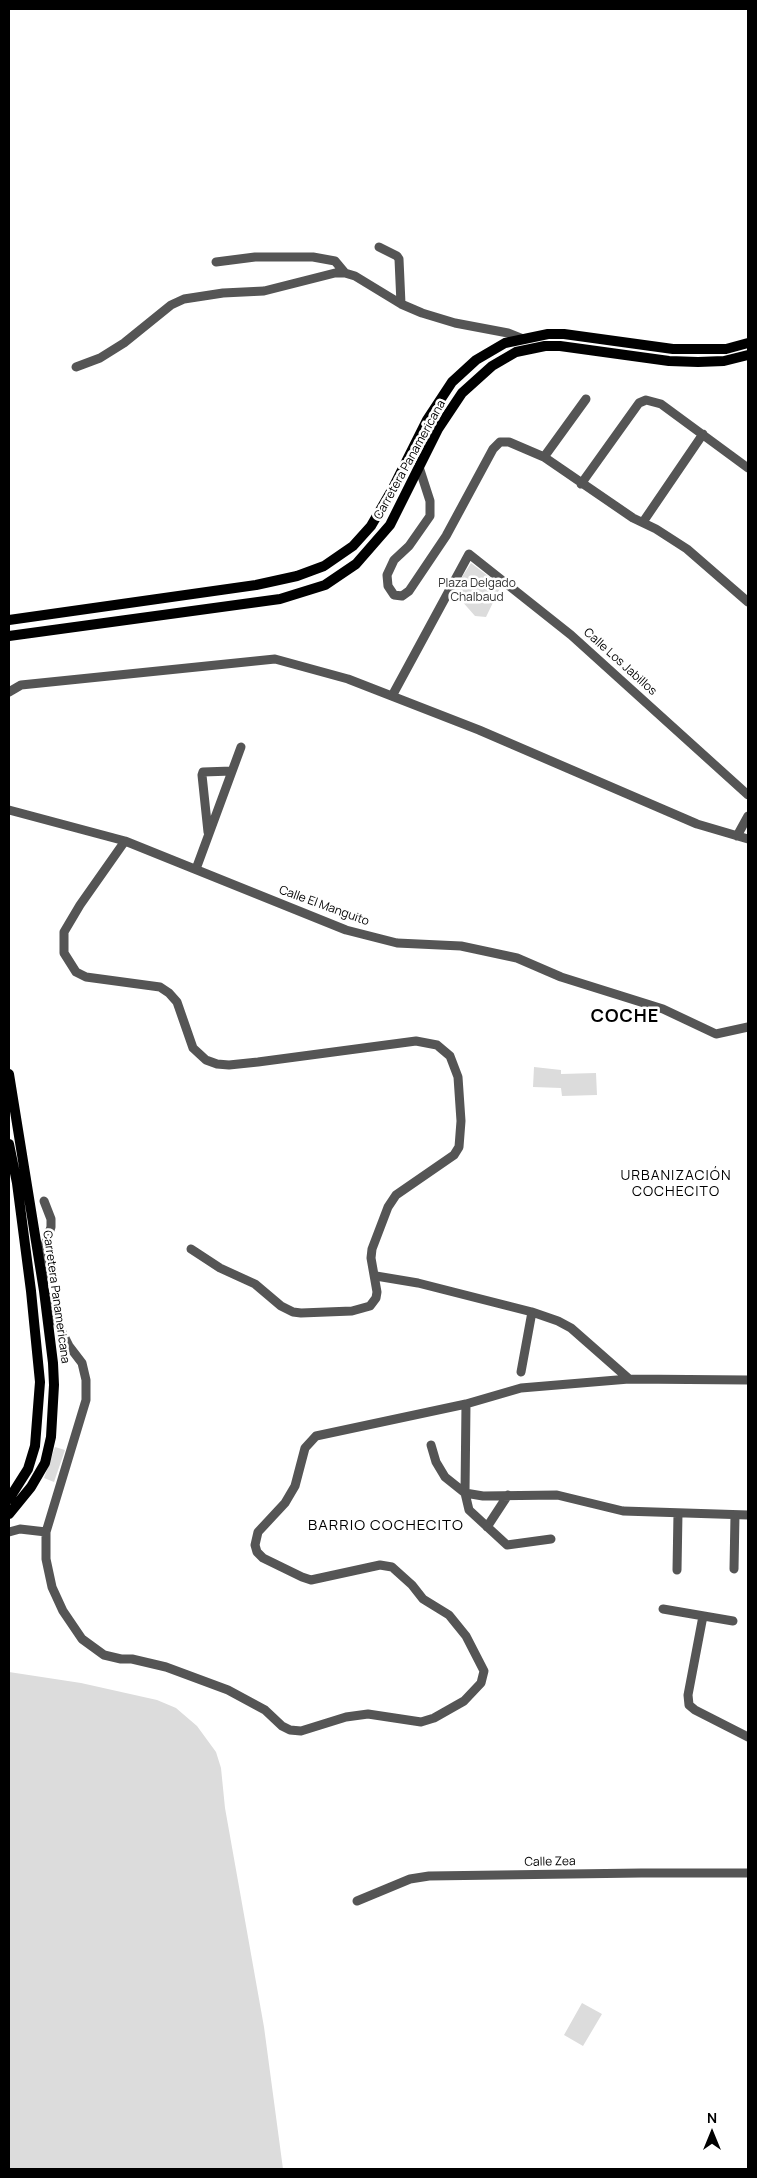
<!DOCTYPE html>
<meta charset="utf-8">
<style>
body{margin:0}
#map{position:relative;width:757px;height:2178px;overflow:hidden;background:#fff;font-family:Manrope,sans-serif}
canvas{display:block}
.frame{position:absolute;inset:0;border:10px solid #000;pointer-events:none}
.north{position:absolute;left:687px;top:2108px;width:50px;height:50px;-webkit-text-stroke:4px #fff;paint-order:stroke;rotate:0deg;font-size:14px;font-weight:700;line-height:20px;text-align:center;color:#000}
.north::after{content:'';display:block;margin:auto;width:18px;height:22px;background:#000;clip-path:polygon(50% 0,100% 100%,50% 72%,0 100%)}
</style>
<div id="map">
<canvas width="757" height="2178"></canvas>
<div class="frame"></div>
<div class="north">N</div>
</div>
<script>
const context = document.querySelector('canvas').getContext('2d');
context.lineJoin = 'round';
function paint(path, color) { context.fillStyle = color; context.fill(path, 'evenodd'); }
const poly = rows => new Path2D(rows.map(r => 'M' + r).join(''));
function trace(path, color, width, dash) { context.strokeStyle = color; context.lineWidth = width; context.lineCap = dash ? 'butt' : 'round'; context.setLineDash(dash || []); context.stroke(path); }
function write(font, color, halo, rows, align = 'center') {
  context.font = font + ' Manrope,sans-serif'; context.lineWidth = 5; context.setLineDash([]); context.textBaseline = 'middle'; context.strokeStyle = halo; context.fillStyle = color; for (const [text, x, y, turn = 0] of rows) {
    context.save(); context.translate(x, y); context.rotate((+turn || 0) * Math.PI / 180); context.textAlign = isNaN(turn) ? turn : align; if (halo) context.strokeText(text, 0, 0); context.fillText(text, 0, 0); context.restore();
  }
}
const green = poly([
 [471,563,501,586,486,617,475,616,453,591],
 [534,1067,561,1070,561,1074,596,1073,597,1095,562,1096,561,1088,533,1087],
 [55,1447,65,1450,54,1482,44,1478],
 [9,1672,81,1683,157,1700,176,1708,197,1726,216,1752,221,1768,225,1808,264,2027,283,2169,9,2169],
 [582,2003,602,2014,583,2046,564,2035]
]);
const minor = poly([
 [379,247,397,256,399,259,401,304],
 [216,262,255,257,313,257,335,261,345,273],
 [76,367,100,358,124,343,171,305,184,299,223,293,264,291,335,273,345,273,355,276,401,304,422,313,455,323,508,333,523,339],
 [544,457,586,399],
 [419,467,430,501,430,516,409,546,394,560,387,575,388,586,394,595,402,596,409,591,446,536,493,449,500,442,509,442,544,457,633,518,656,529,687,549,748,602],
 [581,484,639,403,646,400,661,404,748,468],
 [643,522,703,434],
 [9,692,21,685,275,659,348,679,479,730,697,824,748,839],
 [392,696,469,554,571,635,748,795],
 [9,810,125,841,346,930,397,943,461,946,517,958,561,977,663,1009,716,1034,748,1027],
 [208,832,202,775,203,772,232,771],
 [737,836,748,816],
 [125,841,80,905,64,932,64,953,76,972,86,977,160,987,169,993,177,1002,193,1048,206,1060,217,1064,229,1065,258,1062,416,1041,437,1045,450,1056,458,1077,461,1121,459,1147,454,1155,396,1195,388,1207,372,1249,371,1258,377,1292,376,1298,370,1306,352,1311,301,1313,293,1312,281,1306,255,1284,220,1268,191,1249],
 [196,869,241,747],
 [44,1201,51,1219,51,1227,45,1245,46,1280],
 [376,1276,418,1283,532,1312,558,1321,571,1328,629,1379],
 [48,1297,54,1316,69,1346,82,1363,86,1380,86,1400,46,1532,46,1559,52,1587,63,1611,82,1639,104,1655,121,1659,132,1659,166,1667,228,1690,265,1710,282,1726,290,1730,301,1731,346,1717,368,1714,421,1722,434,1718,464,1701,481,1683,484,1671,466,1636,449,1615,423,1599,412,1585,392,1567,380,1565,311,1580,302,1577,263,1558,257,1552,255,1545,258,1532,285,1503,295,1486,305,1448,316,1436,466,1404,521,1388,629,1379,748,1380],
 [521,1372,532,1312],
 [466,1404,465,1493,469,1510,507,1545,551,1539],
 [431,1445,436,1462,445,1477,465,1493,483,1496,557,1495,623,1511,748,1515],
 [487,1527,508,1495],
 [9,1532,20,1529,46,1532],
 [734,1569,735,1515],
 [677,1570,678,1513],
 [663,1609,733,1621],
 [703,1616,688,1695,689,1705,695,1710,748,1737],
 [357,1901,410,1879,429,1876,641,1873,748,1873]
]);
const major = poly([
 [9,620,256,585,297,576,324,566,353,546,371,526,393,488,427,420,452,382,476,360,505,343,548,334,564,334,673,349,726,349,748,343],
 [9,636,280,599,325,585,356,564,390,525,438,429,462,393,492,366,516,352,545,346,560,346,669,361,698,362,724,361,748,355],
 [9,1074,44,1291,53,1363,54,1385,51,1437,45,1463,31,1487,9,1514],
 [9,1144,17,1183,31,1291,40,1382,35,1446,28,1469,9,1499]
]);
const streetNames = [
 ["Carretera Panamericana",410,460,-61],
 ["Calle Los Jabillos",620,662,42],
 ["Calle El Manguito",324,906,20],
 ["Carretera Panamericana",56,1297,82],
 ["Calle Zea",550,1862,-1]
];
const parkNames = [
 ["Plaza Delgado",477,584],
 ["Chalbaud",477,598]
];
const neighbourhoodNames = [
 ["URBANIZACIÓN",676,1176],
 ["COCHECITO",676,1192]
];
const quarterNames = [
 ["BARRIO COCHECITO",386,1526]
];
const districtNames = [
 ["COCHE",625,1017]
];
paint(green, '#dcdcdc');
trace(minor, '#555', 9);
trace(major, '#000', 10);
write('12px', '#000', '#fff', streetNames);
write('12px', '#333', '#fff', parkNames);
context.letterSpacing = '1px';
write('14px', '#000', '#fff', neighbourhoodNames);
context.letterSpacing = '0px';
context.letterSpacing = '1px';
write('15px', '#000', '#fff', quarterNames);
context.letterSpacing = '0px';
context.letterSpacing = '1px';
write('bold 18px', '#000', '#fff', districtNames);
context.letterSpacing = '0px';
</script>
